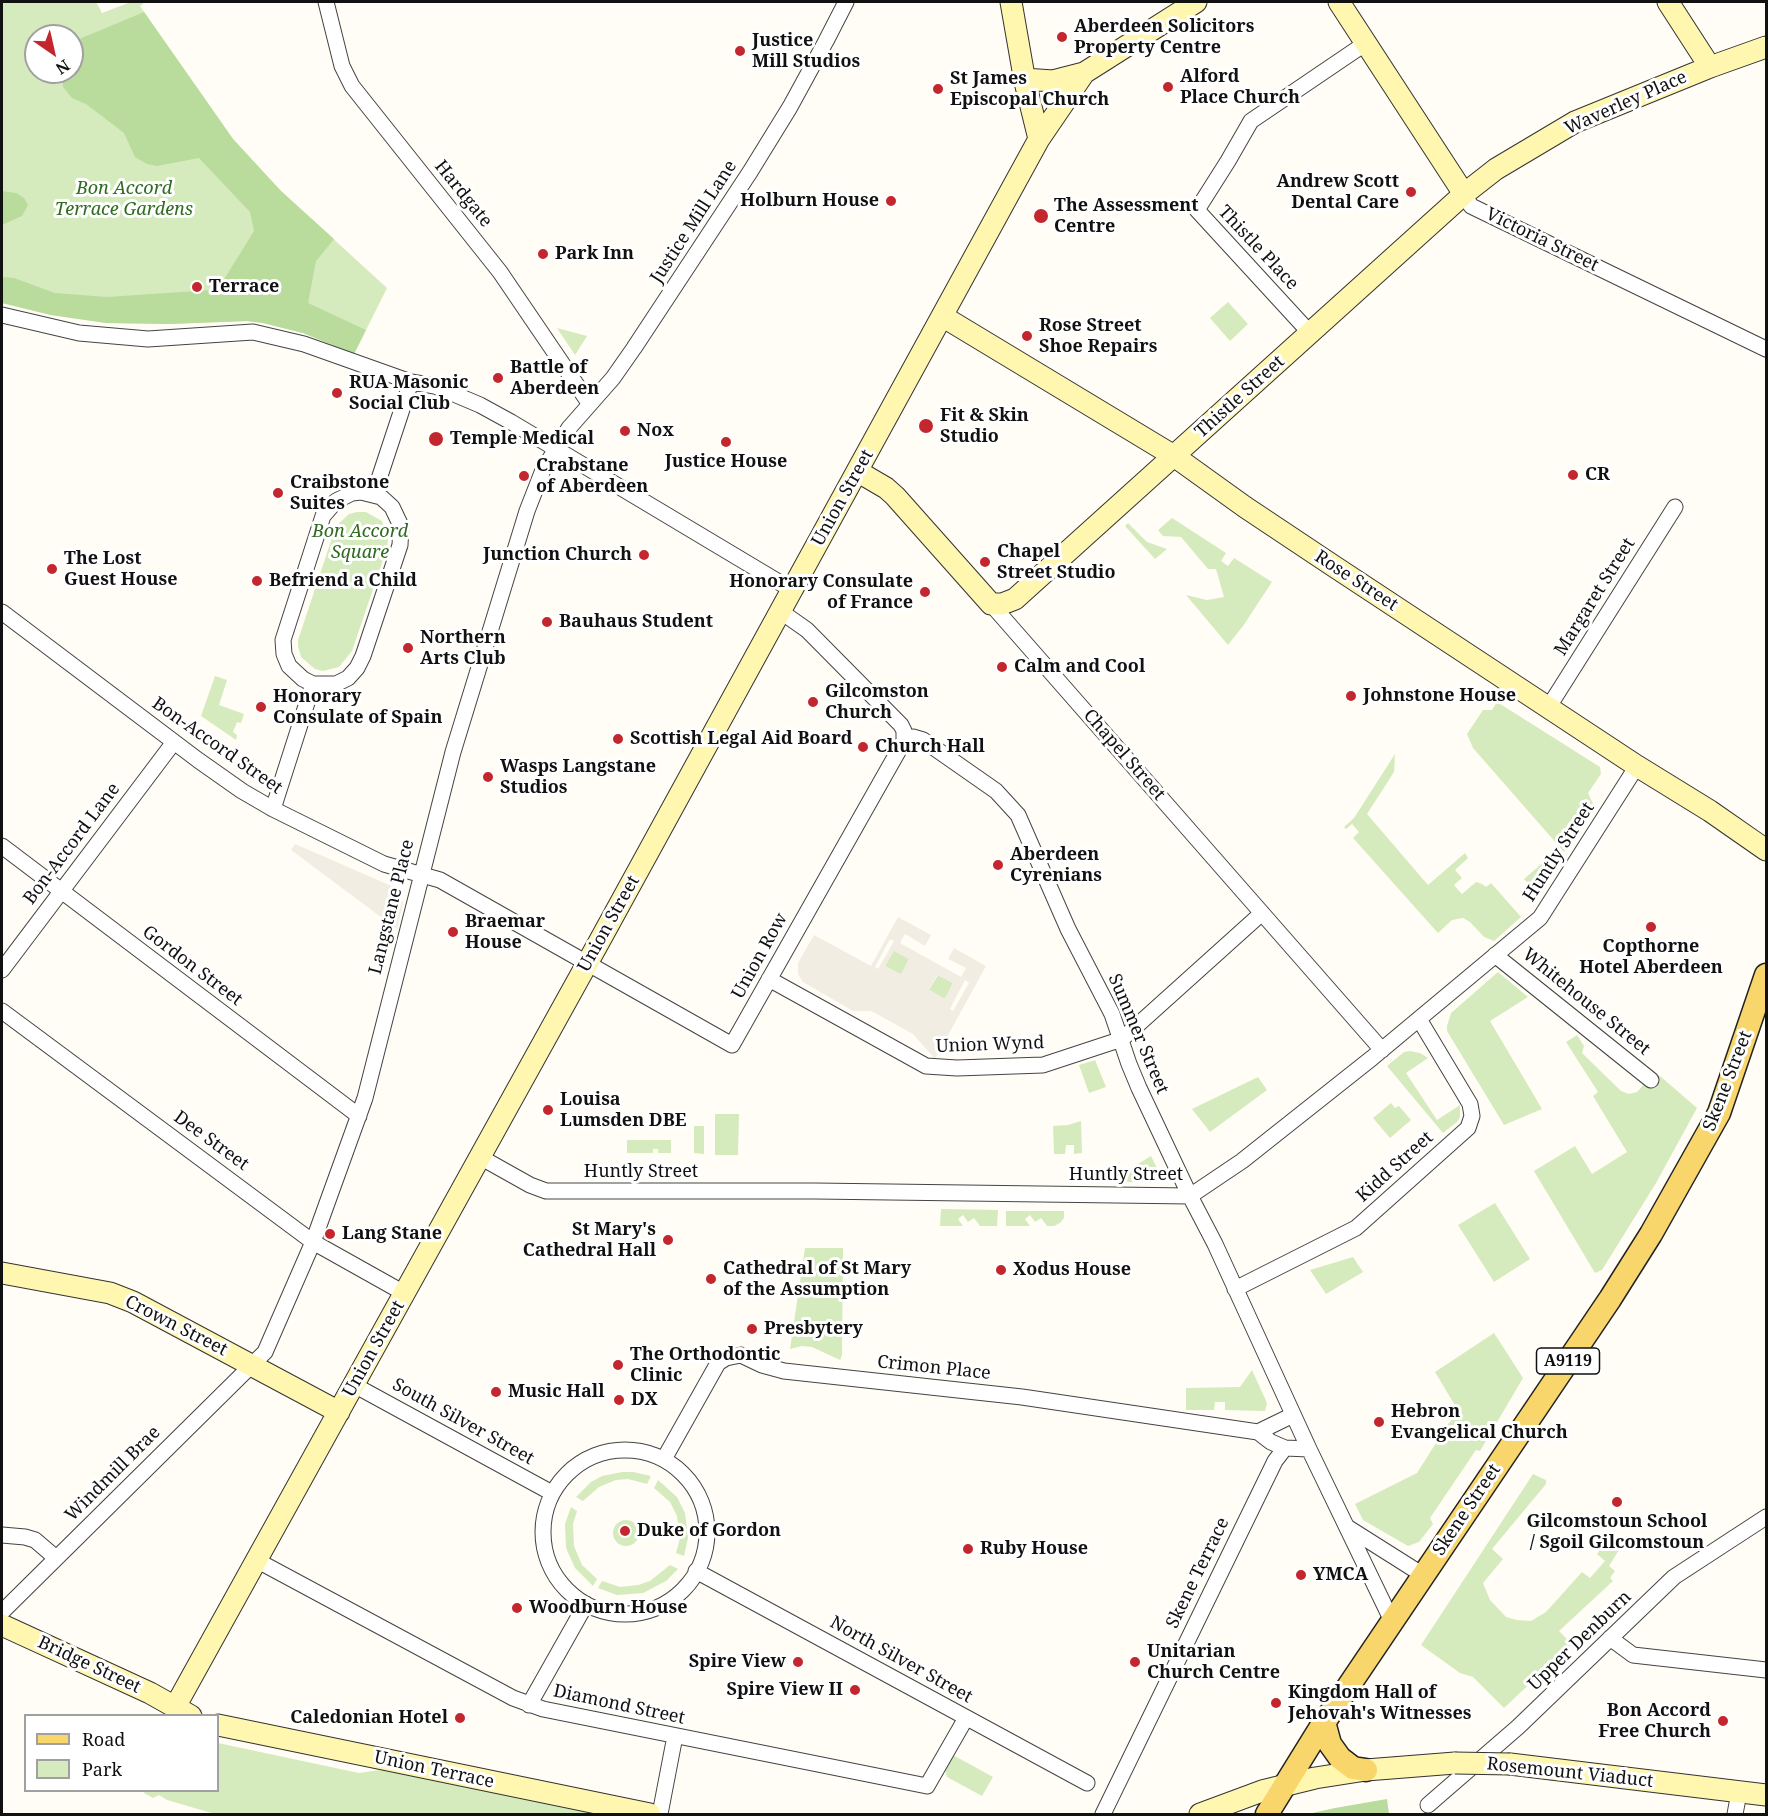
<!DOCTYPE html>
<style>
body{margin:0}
#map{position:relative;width:1768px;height:1816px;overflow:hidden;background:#fffdf5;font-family:"Noto Serif",serif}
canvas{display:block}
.frame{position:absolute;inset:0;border:3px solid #111;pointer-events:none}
.legend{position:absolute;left:24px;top:1714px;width:195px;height:78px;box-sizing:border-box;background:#fff;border:2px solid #a0a0a0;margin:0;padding:8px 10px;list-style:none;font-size:18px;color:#111}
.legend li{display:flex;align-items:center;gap:12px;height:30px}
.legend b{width:30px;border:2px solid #a0a0a0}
.north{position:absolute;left:24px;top:24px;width:60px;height:60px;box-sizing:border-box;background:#fff;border:2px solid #a0a0a0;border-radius:50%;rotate:146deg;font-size:16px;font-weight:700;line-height:24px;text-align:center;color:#111}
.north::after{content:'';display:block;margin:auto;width:21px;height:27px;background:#c4262e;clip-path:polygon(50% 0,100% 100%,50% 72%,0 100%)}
</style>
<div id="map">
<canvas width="1768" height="1816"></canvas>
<div class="frame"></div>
<ul class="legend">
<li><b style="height:8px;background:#f9d66b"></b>Road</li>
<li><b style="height:16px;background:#d5ebbd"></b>Park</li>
</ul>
<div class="north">N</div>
</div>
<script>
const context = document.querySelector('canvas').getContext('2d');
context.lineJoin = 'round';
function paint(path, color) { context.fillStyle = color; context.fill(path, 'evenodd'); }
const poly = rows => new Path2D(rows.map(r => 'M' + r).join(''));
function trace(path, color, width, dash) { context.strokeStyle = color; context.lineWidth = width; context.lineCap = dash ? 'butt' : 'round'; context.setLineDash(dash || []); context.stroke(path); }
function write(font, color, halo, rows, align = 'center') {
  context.font = font + ' "Noto Serif",serif'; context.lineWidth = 6; context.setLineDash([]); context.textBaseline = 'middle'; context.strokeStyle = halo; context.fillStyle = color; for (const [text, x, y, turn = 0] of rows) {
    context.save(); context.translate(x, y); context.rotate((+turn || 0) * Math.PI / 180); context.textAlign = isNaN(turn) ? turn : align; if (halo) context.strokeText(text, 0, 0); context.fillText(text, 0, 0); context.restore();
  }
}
const green = poly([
 [2,2,96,2,102,13,131,2,142,2,143,4,140,6,233,139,281,191,387,288,354,354,303,333,263,323,247,321,169,324,106,323,51,315,2,303],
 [36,36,72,36,72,72,36,72],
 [1228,302,1248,324,1230,341,1210,318],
 [557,328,587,336,575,355],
 [357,512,366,512,382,521,388,539,387,548,352,651,339,667,323,671,315,669,301,657,298,646,298,640,336,526,349,514],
 [1172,518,1226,553,1221,561,1228,566,1234,558,1272,582,1243,626,1228,645,1186,595,1207,600,1224,597,1216,569,1208,569,1181,537,1163,536,1158,530],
 [1128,523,1147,542,1167,549,1155,559,1125,526],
 [215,676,227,680,219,705,244,714,241,723,237,722,233,732,237,735,236,740,201,716],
 [1497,702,1600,767,1601,774,1588,793,1594,806,1564,852,1473,748,1467,734,1483,710,1492,710],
 [1395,754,1394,772,1367,814,1428,885,1465,853,1468,858,1455,870,1462,878,1454,885,1459,891,1462,894,1476,882,1482,884,1486,887,1491,883,1521,917,1494,941,1484,937,1470,922,1463,918,1452,920,1438,933,1353,838,1359,832,1352,824,1346,829,1344,827,1354,818],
 [1554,853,1559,858,1537,893,1524,879],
 [894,950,909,959,901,975,885,966],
 [1498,972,1528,997,1490,1021,1542,1109,1504,1125,1447,1031,1447,1026,1451,1013],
 [938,975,953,983,945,999,929,990],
 [1577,1035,1584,1046,1582,1053,1621,1091,1629,1094,1637,1092,1646,1082,1652,1086,1660,1076,1697,1108,1656,1183,1602,1270,1595,1273,1534,1171,1575,1146,1592,1174,1627,1152,1593,1096,1598,1092,1566,1042],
 [1410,1051,1420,1053,1428,1058,1406,1073,1437,1120,1460,1105,1460,1117,1458,1121,1443,1133,1387,1066,1404,1052],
 [1095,1060,1106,1087,1089,1093,1079,1065],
 [1258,1077,1267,1090,1210,1132,1192,1109],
 [1391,1103,1395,1108,1399,1106,1411,1120,1390,1138,1373,1118],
 [715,1114,739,1114,738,1155,715,1155],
 [1081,1121,1082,1153,1074,1154,1074,1145,1066,1145,1065,1154,1054,1154,1053,1126,1068,1125],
 [694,1126,704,1126,704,1154,694,1153],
 [627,1140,671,1140,671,1153,658,1153,658,1149,653,1149,653,1153,627,1153],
 [1151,1156,1159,1172,1147,1182,1116,1182,1115,1178],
 [1495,1203,1530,1259,1494,1282,1458,1225],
 [941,1209,998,1210,997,1226,980,1226,974,1218,968,1222,963,1215,958,1219,963,1226,940,1226],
 [1006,1211,1064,1211,1064,1218,1060,1223,1054,1226,1047,1226,1041,1218,1035,1222,1030,1215,1025,1219,1030,1226,1006,1226],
 [805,1248,843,1248,842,1355,840,1360,812,1347,802,1346,790,1349],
 [1353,1257,1363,1272,1326,1294,1310,1270],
 [1494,1333,1523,1378,1480,1451,1476,1450,1430,1518,1433,1524,1419,1542,1408,1546,1363,1520,1355,1504,1417,1473,1448,1424,1459,1412,1435,1372],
 [1252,1370,1267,1403,1265,1411,1225,1410,1225,1402,1215,1402,1214,1410,1186,1410,1186,1388,1240,1387],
 [622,1472,633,1472,651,1476,647,1484,628,1479,616,1480,599,1487,583,1501,576,1497,591,1482,602,1476],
 [1533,1474,1546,1480,1546,1484,1492,1549,1503,1559,1483,1583,1490,1600,1506,1617,1517,1620,1531,1621,1546,1612,1582,1572,1590,1578,1605,1561,1597,1554,1607,1540,1619,1550,1609,1566,1615,1571,1610,1578,1613,1581,1559,1631,1572,1644,1504,1708,1473,1677,1460,1673,1421,1645],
 [658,1480,677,1497,685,1513,688,1538,684,1556,676,1553,680,1538,677,1516,670,1502,654,1488],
 [571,1507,577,1511,573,1524,574,1546,582,1565,597,1579,593,1586,575,1568,566,1548,565,1524],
 '613 1533a13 13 0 1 1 26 0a13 13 0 1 1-26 0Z',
 [670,1565,678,1569,666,1581,643,1593,617,1595,598,1588,602,1581,620,1587,638,1585,650,1581],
 [218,1743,359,1773,387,1769,607,1814,215,1814,167,1800,159,1795,153,1798,144,1793,145,1790,218,1790],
 [953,1755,993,1777,982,1796,947,1777,945,1769]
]);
const forest = poly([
 [144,12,233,139,281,191,334,239,316,261,308,303,366,330,354,354,303,333,263,323,247,321,169,324,106,323,51,315,2,303,2,277,14,278,55,293,107,297,211,290,220,286,254,231,250,212,199,158,157,166,147,164,135,157,124,133,86,104,72,98,63,87,62,72,72,72,72,42],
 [2,191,16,193,24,198,28,205,22,216,2,225],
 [1387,1799,1389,1814,1308,1814,1335,1808]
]);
const plaza = poly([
 [295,844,396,888,401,896,403,903,397,929,291,850],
 [898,917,931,935,925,946,905,934,900,943,961,977,966,968,948,959,954,948,986,966,935,1059,913,1034,871,1011,853,1011,803,982,798,974,798,963,814,935,871,966],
 [890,939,894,941,878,969,875,967],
 [894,951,909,959,901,974,885,966],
 [937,975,953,983,945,999,929,990],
 [965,980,969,983,953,1011,950,1009]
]);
const street = poly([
 [326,2,342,66,352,86,500,272,589,403],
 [1464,194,1471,206,1766,349],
 [2,315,79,333,148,339,253,332,304,344,411,382,435,386,480,405,511,422,792,590],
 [1310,333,1197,210,1228,161,1251,121,1366,43],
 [361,492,381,497,392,507,401,526,400,545,363,656,357,668,348,678,336,684,313,684,303,679,289,666,284,654,283,640,323,516,336,501,352,493,361,492],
 [374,494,411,382],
 [991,604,1382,1050],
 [780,611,807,630,901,725,904,731,904,741],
 [2,612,198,760,242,791,273,809,384,864,440,880,732,1045,904,741],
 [1548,708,1675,507],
 [904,741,913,737,923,740,996,791,1018,815,1068,929,1112,1014,1129,1064,1139,1088,1190,1196,1215,1244,1309,1449,1392,1621],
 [273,809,313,684],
 [2,846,359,1116],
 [1495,955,1651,1080],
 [2,970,174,742],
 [769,979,926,1066,957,1068,1043,1065,1122,1039,1262,913],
 [2,1011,313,1242,404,1293],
 [480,1157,530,1185,546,1191,815,1191,1190,1196,1242,1161,1372,1058,1540,918,1637,766],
 [1235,1289,1356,1228,1468,1128,1472,1116,1470,1104,1419,1019],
 [354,1385,552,1493],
 [1258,1432,1293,1415],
 '543 1532a82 82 0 1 1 164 0a82 82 0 1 1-164 0Z',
 [664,1459,718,1363,726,1358,741,1355,762,1365,784,1371,1022,1397,1258,1432,1271,1442,1285,1448,1309,1449],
 [1347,1527,1423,1575],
 [2,1535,25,1537,35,1540,56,1558],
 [258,1561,513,1698,543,1709,927,1786,966,1718],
 [696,1571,1087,1783],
 [2,1612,265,1352,313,1242,365,1098,453,752,527,511,543,470,569,428,613,378,634,348,750,172,790,107,826,41,846,2],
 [1610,1638,1633,1655,1766,1670],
 [529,1705,586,1604],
 [1428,1805,1518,1727,1674,1577,1766,1517],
 [660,1814,675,1736],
 [1103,1814,1275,1461,1285,1448],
 [1735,1814,1739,1793]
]);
const secondary = poly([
 [1011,2,1025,82,1039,139],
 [1339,2,1464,194],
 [1668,2,1710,67],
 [1024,79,1053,81,1084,73],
 [942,316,1174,456,1245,507,1332,565,1637,766,1710,811,1766,850],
 [857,471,886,488,895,496,991,604,1002,604,1015,599,1464,194,1496,169,1575,122,1710,67,1766,47],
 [2,1273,110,1293,133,1302,339,1412],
 [2,1625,150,1693,191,1716],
 [175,1707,599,942,1039,139,1084,73,1196,2],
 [218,1725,650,1814],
 [1510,1764,1766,1795],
 [1200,1814,1262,1791,1315,1778,1366,1770,1455,1763]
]);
const primary = poly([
 [1324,1722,1330,1744,1340,1758,1353,1768,1366,1770],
 [1267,1814,1319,1730,1610,1299,1651,1234,1719,1113,1766,975]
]);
const secondaryBridge = poly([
 [1455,1763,1510,1764]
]);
const markers = [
 [1062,37,6,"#c4262e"],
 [740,51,6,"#c4262e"],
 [1168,87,6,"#c4262e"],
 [938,89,6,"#c4262e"],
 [1411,192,6,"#c4262e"],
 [891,201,6,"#c4262e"],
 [1041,216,8,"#c4262e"],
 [543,254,6,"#c4262e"],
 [197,287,6,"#c4262e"],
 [1027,336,6,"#c4262e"],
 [498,378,6,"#c4262e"],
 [337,393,6,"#c4262e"],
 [926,426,8,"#c4262e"],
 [625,431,6,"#c4262e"],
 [436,439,8,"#c4262e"],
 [726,442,6,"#c4262e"],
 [1573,475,6,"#c4262e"],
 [524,476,6,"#c4262e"],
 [278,493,6,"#c4262e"],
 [644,555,6,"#c4262e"],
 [985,562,6,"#c4262e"],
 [52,569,6,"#c4262e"],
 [257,581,6,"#c4262e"],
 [925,592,6,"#c4262e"],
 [547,622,6,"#c4262e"],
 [408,648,6,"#c4262e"],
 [1002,667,6,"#c4262e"],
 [1351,696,6,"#c4262e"],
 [813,702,6,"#c4262e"],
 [261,707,6,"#c4262e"],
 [618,739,6,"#c4262e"],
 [863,747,6,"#c4262e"],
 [488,777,6,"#c4262e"],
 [998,865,6,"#c4262e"],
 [1651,927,6,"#c4262e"],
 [453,932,6,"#c4262e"],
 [548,1110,6,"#c4262e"],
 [330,1234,6,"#c4262e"],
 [668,1240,6,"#c4262e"],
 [1001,1270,6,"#c4262e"],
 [711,1279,6,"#c4262e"],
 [752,1329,6,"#c4262e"],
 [618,1365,6,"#c4262e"],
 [496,1392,6,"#c4262e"],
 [619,1400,6,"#c4262e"],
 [1379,1422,6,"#c4262e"],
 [1617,1502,6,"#c4262e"],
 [625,1531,6,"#c4262e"],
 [968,1549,6,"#c4262e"],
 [1301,1575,6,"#c4262e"],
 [517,1608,6,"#c4262e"],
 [798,1662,6,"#c4262e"],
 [1135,1662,6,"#c4262e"],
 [855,1690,6,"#c4262e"],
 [1276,1703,6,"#c4262e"],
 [460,1718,6,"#c4262e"],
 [1723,1721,6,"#c4262e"]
];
const shields = [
 [1568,1361,63]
];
const shieldNames = [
 ["A9119",1568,1361]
];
const poiNames = [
 ["Aberdeen Solicitors",1074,27],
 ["Property Centre",1074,48],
 ["Justice",752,41],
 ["Mill Studios",752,62],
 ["Alford",1180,77],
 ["Place Church",1180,98],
 ["St James",950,79],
 ["Episcopal Church",950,100],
 ["Andrew Scott",1399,182,"right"],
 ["Dental Care",1399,203,"right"],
 ["Holburn House",879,201,"right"],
 ["The Assessment",1054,206],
 ["Centre",1054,227],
 ["Park Inn",555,254],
 ["Terrace",209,287],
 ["Rose Street",1039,326],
 ["Shoe Repairs",1039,347],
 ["Battle of",510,368],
 ["Aberdeen",510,389],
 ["RUA Masonic",349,383],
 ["Social Club",349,404],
 ["Fit & Skin",940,416],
 ["Studio",940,437],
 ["Nox",637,431],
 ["Temple Medical",450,439],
 ["Justice House",726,462,"center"],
 ["Crabstane",536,466],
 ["of Aberdeen",536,487],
 ["CR",1585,475],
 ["Craibstone",290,483],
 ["Suites",290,504],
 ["Chapel",997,552],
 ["Street Studio",997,573],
 ["Junction Church",632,555,"right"],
 ["The Lost",64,559],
 ["Guest House",64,580],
 ["Befriend a Child",269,581],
 ["Honorary Consulate",913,582,"right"],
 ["of France",913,603,"right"],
 ["Bauhaus Student",559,622],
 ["Northern",420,638],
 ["Arts Club",420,659],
 ["Calm and Cool",1014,667],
 ["Gilcomston",825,692],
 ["Church",825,713],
 ["Johnstone House",1363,696],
 ["Honorary",273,697],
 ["Consulate of Spain",273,718],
 ["Scottish Legal Aid Board",630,739],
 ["Church Hall",875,747],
 ["Wasps Langstane",500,767],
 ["Studios",500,788],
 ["Aberdeen",1010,855],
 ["Cyrenians",1010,876],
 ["Braemar",465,922],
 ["House",465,943],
 ["Copthorne",1651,947,"center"],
 ["Hotel Aberdeen",1651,968,"center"],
 ["Louisa",560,1100],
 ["Lumsden DBE",560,1121],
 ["St Mary's",656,1230,"right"],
 ["Cathedral Hall",656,1251,"right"],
 ["Lang Stane",342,1234],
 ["Cathedral of St Mary",723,1269],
 ["of the Assumption",723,1290],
 ["Xodus House",1013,1270],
 ["Presbytery",764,1329],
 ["The Orthodontic",630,1355],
 ["Clinic",630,1376],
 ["Music Hall",508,1392],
 ["DX",631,1400],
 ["Hebron",1391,1412],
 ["Evangelical Church",1391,1433],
 ["Gilcomstoun School",1617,1522,"center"],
 ["/ Sgoil Gilcomstoun",1617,1543,"center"],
 ["Duke of Gordon",637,1531],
 ["Ruby House",980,1549],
 ["YMCA",1313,1575],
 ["Woodburn House",529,1608],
 ["Unitarian",1147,1652],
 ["Church Centre",1147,1673],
 ["Spire View",786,1662,"right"],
 ["Spire View II",843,1690,"right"],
 ["Kingdom Hall of",1288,1693],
 ["Jehovah's Witnesses",1288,1714],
 ["Bon Accord",1711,1711,"right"],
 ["Free Church",1711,1732,"right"],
 ["Caledonian Hotel",448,1718,"right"]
];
const streetNames = [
 ["Waverley Place",1626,103,-24],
 ["Hardgate",463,194,51],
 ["Justice Mill Lane",694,222,-57],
 ["Victoria Street",1542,240,26],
 ["Thistle Place",1258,248,47],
 ["Thistle Street",1240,397,-42],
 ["Union Street",843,498,-61],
 ["Rose Street",1356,581,33],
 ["Margaret Street",1595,597,-58],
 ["Bon-Accord Street",217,746,35],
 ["Chapel Street",1124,755,49],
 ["Bon-Accord Lane",72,844,-53],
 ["Huntly Street",1559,852,-57],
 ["Langstane Place",392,907,-76],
 ["Union Street",609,924,-61],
 ["Union Row",760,956,-61],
 ["Gordon Street",192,966,37],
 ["Whitehouse Street",1586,1002,39],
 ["Summer Street",1138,1034,67],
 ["Union Wynd",990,1045,-2],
 ["Skene Street",1728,1081,-69],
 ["Dee Street",211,1141,36],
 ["Kidd Street",1395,1167,-42],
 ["Huntly Street",641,1172],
 ["Huntly Street",1126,1175],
 ["Crown Street",176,1326,27],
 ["Union Street",374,1349,-61],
 ["Crimon Place",934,1368,6],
 ["South Silver Street",463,1422,29],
 ["Windmill Brae",113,1474,-45],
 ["Skene Street",1467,1510,-56],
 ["Skene Terrace",1198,1573,-64],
 ["Upper Denburn",1580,1641,-44],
 ["North Silver Street",901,1660,29],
 ["Bridge Street",89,1665,25],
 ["Diamond Street",619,1705,12],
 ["Union Terrace",434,1770,12],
 ["Rosemount Viaduct",1570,1773,6]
];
const parkNames = [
 ["Bon Accord",124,189],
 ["Terrace Gardens",124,210],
 ["Bon Accord",360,532],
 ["Square",360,553]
];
paint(green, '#d5ebbd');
paint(forest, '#b9dc9c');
paint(plaza, '#f1ede2');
trace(street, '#444', 17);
trace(secondary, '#333', 23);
trace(primary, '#222', 25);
trace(street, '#fff', 15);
trace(secondary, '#fff6b0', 21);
trace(primary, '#f9d66b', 22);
trace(secondaryBridge, '#333', 23, []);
trace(secondaryBridge, '#fff6b0', 21);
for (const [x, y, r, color] of markers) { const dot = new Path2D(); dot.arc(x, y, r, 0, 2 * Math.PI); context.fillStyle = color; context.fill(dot); trace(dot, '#fff', 2); }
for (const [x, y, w] of shields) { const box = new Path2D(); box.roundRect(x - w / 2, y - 13, w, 26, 4.5); context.fillStyle = '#fff'; context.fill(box); trace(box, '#111', 1.5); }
write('bold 16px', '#111', null, shieldNames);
write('bold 18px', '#111', '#fff', poiNames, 'left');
write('18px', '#111', '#fff', streetNames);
write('italic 18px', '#2f6b1f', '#fff', parkNames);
</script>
